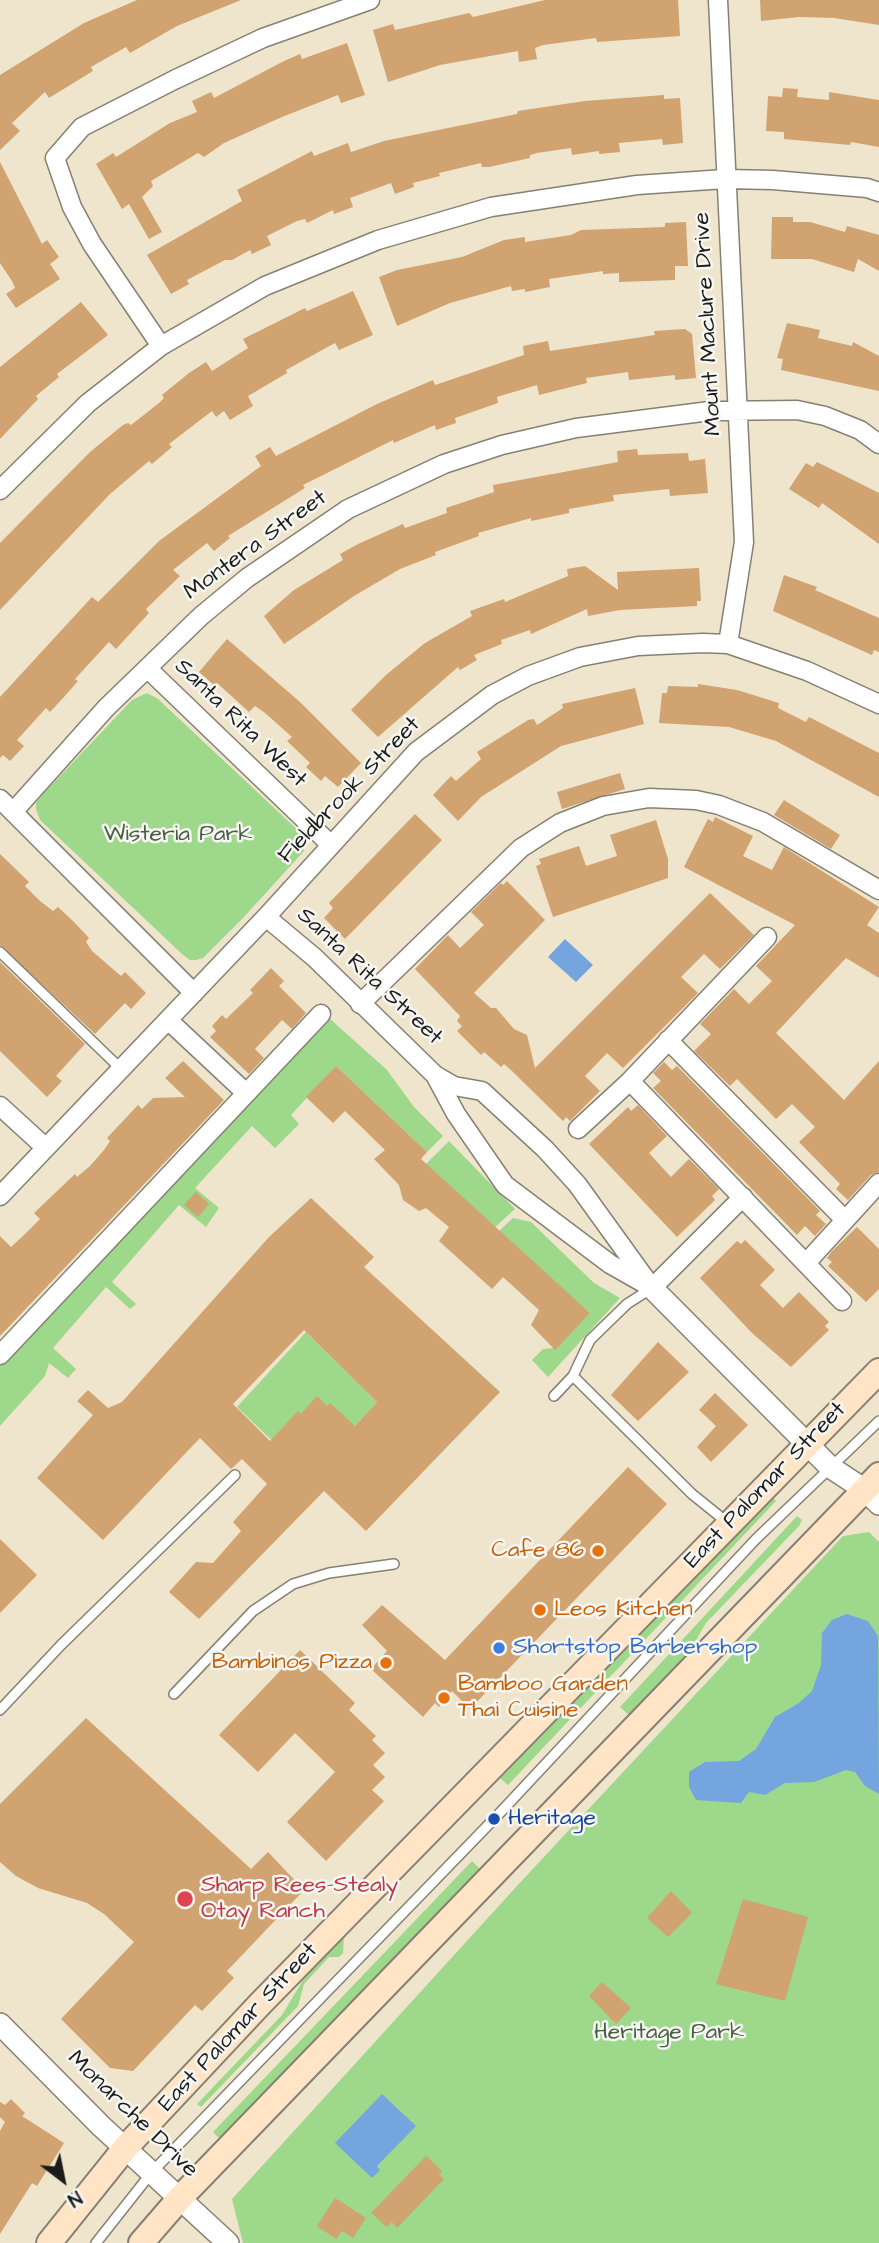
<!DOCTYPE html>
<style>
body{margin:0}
#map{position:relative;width:879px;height:2243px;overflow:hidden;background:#efe5cc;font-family:"Architects Daughter",sans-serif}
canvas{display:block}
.north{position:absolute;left:28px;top:2145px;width:70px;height:70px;-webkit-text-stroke:5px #f6f6f2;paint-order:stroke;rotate:148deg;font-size:19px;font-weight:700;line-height:28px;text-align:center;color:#1c1c1c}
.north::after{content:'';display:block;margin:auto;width:24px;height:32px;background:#1c1c1c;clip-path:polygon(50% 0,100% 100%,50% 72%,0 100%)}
</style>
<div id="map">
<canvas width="879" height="2243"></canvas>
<div class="north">N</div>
</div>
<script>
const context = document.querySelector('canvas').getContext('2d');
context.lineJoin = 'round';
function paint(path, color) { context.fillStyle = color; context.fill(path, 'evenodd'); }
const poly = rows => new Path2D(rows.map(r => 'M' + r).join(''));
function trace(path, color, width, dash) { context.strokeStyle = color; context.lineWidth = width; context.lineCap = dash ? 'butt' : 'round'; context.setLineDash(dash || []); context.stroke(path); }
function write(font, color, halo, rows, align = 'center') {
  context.font = font + ' "Architects Daughter",sans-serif'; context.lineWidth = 5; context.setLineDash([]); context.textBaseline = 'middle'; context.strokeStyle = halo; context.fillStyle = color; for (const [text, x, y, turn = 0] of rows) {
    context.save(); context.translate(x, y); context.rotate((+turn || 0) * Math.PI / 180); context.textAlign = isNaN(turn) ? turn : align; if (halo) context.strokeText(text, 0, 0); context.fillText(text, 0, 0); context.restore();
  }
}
const green = poly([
 [147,693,158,699,304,836,304,851,243,918,203,958,196,960,190,960,182,954,40,820,36,809,36,803,42,795,132,700],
 [329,1018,387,1070,414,1107,443,1136,427,1152,336,1066,291,1115,299,1124,275,1148,252,1126,195,1188,219,1208,206,1227,179,1205,112,1282,136,1304,130,1309,106,1287,53,1348,76,1369,68,1378,49,1363,45,1376,0,1426,0,1363,273,1080],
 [449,1141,515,1209,493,1229,426,1164],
 [513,1218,531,1222,594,1283,620,1298,548,1377,532,1360,543,1349,553,1348,590,1313,498,1232],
 [306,1332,377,1402,309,1476,237,1407],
 [769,1494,776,1501,508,1785,500,1778,510,1769,508,1766],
 [797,1516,802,1520,799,1526,706,1623,687,1656,630,1716,620,1707],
 [869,1532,879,1542,879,2243,243,2243,232,2199,516,1887,843,1536],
 [472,1861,482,1871,222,2141,213,2132],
 [344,1936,343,1953,339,1957,329,1957,304,1984,298,2006,201,2107,197,2104,282,2015,303,1980]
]);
const water = poly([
 [565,939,593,965,576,982,548,957],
 [847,1614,868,1621,878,1636,879,1794,865,1786,855,1772,846,1770,814,1782,785,1783,765,1795,749,1792,741,1803,696,1800,689,1787,689,1772,705,1762,739,1761,756,1749,775,1717,799,1703,812,1691,821,1665,822,1633,832,1620],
 [382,2094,416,2126,377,2166,380,2170,372,2178,335,2143]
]);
const building = poly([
 [137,0,241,0,177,26,130,53,126,47,91,67,93,71,49,98,45,92,12,123,20,131,0,150,0,75,84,23],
 [545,0,678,0,680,36,597,42,596,38,543,45,535,48,537,59,519,62,518,51,440,65,388,82,373,30,393,24,395,30,469,13,473,17],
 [760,0,879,0,879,25,834,18,799,17,761,21],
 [347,43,365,95,341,103,338,95,282,117,224,143,204,157,198,153,151,181,153,186,142,197,162,232,149,239,129,204,122,209,96,164,113,153,116,157,170,123,197,112,192,101,211,92,214,98,282,62,300,54,302,59],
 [783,88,798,89,797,97,829,100,829,92,879,100,879,147,851,142,850,145,784,139,784,132,766,131,768,96,782,97],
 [664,95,664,99,680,98,683,143,663,145,662,139,619,143,620,152,599,154,599,151,572,155,571,148,537,153,530,155,530,158,489,167,482,167,481,163,439,173,440,176,413,183,414,187,395,194,391,183,350,198,353,207,334,214,333,210,307,223,305,219,297,221,267,236,271,245,252,254,250,250,232,260,225,260,187,280,189,284,171,294,147,255,242,201,237,190,312,151,314,156,348,143,351,152,384,141,517,114,518,111,585,101],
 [0,162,42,244,47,240,59,257,50,264,60,279,16,308,6,294,15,288,12,281,0,263],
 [772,217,793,217,793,222,810,222,845,232,847,226,879,235,879,271,858,259,854,272,812,259,771,259],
 [686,222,688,266,675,266,675,280,619,282,619,273,603,274,603,271,549,279,550,287,525,292,525,289,512,291,511,286,450,303,397,326,379,277,397,270,462,257,504,240,525,237,525,242,571,235,581,230,665,227,665,223],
 [353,291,373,335,339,350,335,343,286,370,287,373,248,396,253,406,230,420,224,411,216,417,212,411,169,444,172,447,152,464,149,461,110,494,0,610,0,543,90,452,123,425,128,423,131,425,159,403,164,398,162,395,189,373,206,362,212,371,248,348,243,339,305,308,307,311],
 [81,302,108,335,57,374,59,377,36,396,38,399,0,439,0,367],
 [787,323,820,330,818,338,852,346,853,342,879,356,879,391,781,370,783,359,777,358],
 [685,329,692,334,696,378,675,380,675,375,629,380,628,372,586,378,587,383,539,395,537,385,497,397,498,403,455,418,456,423,436,430,435,425,394,443,393,440,303,485,305,488,228,536,230,538,214,551,207,543,173,570,180,576,146,609,149,613,116,649,109,642,75,679,78,681,64,697,50,712,46,708,17,740,24,746,10,761,3,755,0,758,0,697,92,597,98,602,159,541,261,466,255,456,270,447,276,456,377,404,433,380,435,385,524,355,523,346,548,341,550,351,655,335,654,331],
 [637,449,638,455,688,453,689,461,705,459,708,493,670,496,669,489,613,495,614,501,569,509,569,513,531,521,531,518,478,533,479,536,435,552,436,555,400,569,354,596,284,644,264,616,294,590,343,560,340,554,358,544,403,524,405,528,447,513,446,508,494,492,493,485,618,462,617,451],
 [817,462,879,493,879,544,822,503,819,508,789,489,806,463,813,467],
 [585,566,618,590,617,572,699,568,701,601,697,601,697,606,620,610,588,616,587,609,531,634,530,630,501,640,502,644,474,655,477,660,460,670,458,667,378,737,351,710,386,675,425,643,472,616,470,611,504,599,505,602,568,576,567,569],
 [784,575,817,587,815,590,879,618,879,652,874,650,872,655,773,611],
 [227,639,300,702,361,763,338,787,325,776,321,781,306,767,310,763,287,741,292,737,265,713,255,706,249,712,217,683,215,686,199,672],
 [698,684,737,690,779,703,778,708,806,722,809,717,879,753,879,797,776,741,729,727,659,723,662,693,667,693,668,686,698,687],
 [635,688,644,724,561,746,481,797,458,821,433,795,451,776,456,781,481,759,477,752,528,720,534,719,537,725,563,708,562,704],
 [620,773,625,789,562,809,557,792],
 [784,800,840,835,831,849,774,815],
 [415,814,442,840,345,939,324,918,333,908,329,903],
 [715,817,753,836,743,856,772,870,784,847,879,907,867,925,879,933,879,978,846,958,776,1033,844,1100,879,1061,879,1172,871,1175,848,1200,836,1189,840,1184,799,1142,815,1127,792,1104,776,1119,737,1079,730,1086,694,1051,711,1034,700,1024,734,989,749,1004,772,981,756,966,795,925,684,867,708,819,713,822],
 [656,820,668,859,668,878,553,917,536,866,541,864,539,859,579,846,586,866,617,856,610,835],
 [0,854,29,882,25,886,40,901,53,911,58,907,75,923,89,938,86,942,92,951,121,976,125,972,146,993,131,1009,125,1003,95,1034,0,945],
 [507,881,545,920,474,993,491,1008,496,1008,514,1029,527,1035,535,1068,710,893,754,935,720,969,704,954,681,977,698,993,623,1068,607,1053,585,1076,600,1091,570,1121,566,1117,563,1121,512,1071,504,1064,501,1067,484,1052,481,1055,457,1031,462,1026,457,1021,460,1016,415,969,448,935,460,948,484,925,471,912,501,883,503,885],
 [0,962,85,1044,56,1076,62,1081,47,1097,0,1051],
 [271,968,284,981,279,986,306,1013,292,1029,282,1020,255,1049,264,1058,249,1074,210,1037,216,1031,212,1026,222,1015,226,1019,253,993,250,990],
 [183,1061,224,1100,0,1336,0,1236,11,1247,24,1235,40,1219,34,1213,75,1174,77,1177,90,1166,104,1150,110,1141,107,1138,138,1105,142,1109,153,1098,185,1097,165,1078],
 [664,1062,672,1070,677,1066,820,1211,816,1215,826,1224,815,1236,805,1226,797,1235,653,1088,661,1081,653,1073],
 [336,1066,427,1152,421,1159,590,1313,555,1350,531,1325,539,1310,503,1277,492,1289,439,1241,449,1227,426,1208,419,1211,403,1200,399,1185,374,1159,385,1150,345,1111,333,1123,306,1097],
 [638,1105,667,1136,649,1153,671,1177,689,1159,719,1189,712,1196,715,1200,677,1237,589,1144,628,1107,631,1111],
 [196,1192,209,1204,198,1217,184,1205],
 [311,1198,374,1257,364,1267,500,1392,366,1531,324,1491,199,1619,169,1592,196,1562,213,1563,241,1531,233,1522,267,1484,242,1459,231,1469,200,1438,103,1540,37,1478,93,1415,77,1401,88,1390,108,1408,122,1402,269,1237],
 [304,1330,377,1402,355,1426,330,1403,327,1406,317,1396,301,1414,298,1411,270,1441,233,1404],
 [857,1227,879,1249,879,1289,866,1302,828,1266,832,1262,827,1258,832,1251],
 [745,1240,775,1270,760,1285,783,1308,799,1292,829,1322,825,1326,829,1330,791,1367,752,1333,700,1278,737,1241,741,1244],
 [658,1342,689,1372,638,1421,611,1395],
 [715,1393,748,1425,711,1462,697,1447,716,1426,699,1410],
 [628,1467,667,1504,470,1709,452,1691,439,1707,435,1703,423,1717,371,1669,387,1651,362,1625,382,1605,445,1660],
 [0,1539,37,1575,0,1613],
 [300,1650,355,1703,349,1710,376,1736,372,1740,385,1753,373,1765,385,1777,372,1790,384,1801,326,1861,287,1822,335,1772,295,1733,258,1772,219,1735],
 [86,1718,251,1869,268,1852,304,1890,227,1971,234,1978,202,2011,195,2005,133,2071,110,2068,61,2019,134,1942,104,1914,87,1903,38,1888,16,1876,0,1862,0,1804],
 [671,1891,692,1913,668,1937,647,1918],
 [743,1899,808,1917,785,2001,716,1984],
 [602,1982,631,2008,616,2024,589,1996],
 [11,2099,25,2113,22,2116,64,2143,37,2186,32,2183,0,2234,0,2131,5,2122,0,2117,0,2102,5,2105],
 [426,2156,442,2171,439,2175,444,2179,397,2228,392,2222,387,2227,371,2213],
 [335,2198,366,2218,353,2238,342,2231,336,2239,317,2226]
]);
const service = poly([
 [0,952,121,1069],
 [573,1376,692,1494,728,1523],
 [554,1396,573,1376,590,1340,627,1304,652,1288],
 [174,1694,253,1611,293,1584,329,1573,394,1564],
 [0,1710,61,1645,235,1475],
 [96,2243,152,2172,496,1817,756,1539,879,1421]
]);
const minor = poly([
 [718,0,744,542,728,644],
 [161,346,92,244,72,207,55,158,82,127,174,80,263,38,370,0],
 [0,490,88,403,161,346,265,286,378,240,491,207,637,185,725,179,773,180,867,188,879,192],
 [147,668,330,844],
 [0,799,194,993],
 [13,812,106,708,201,616,247,578,348,509,444,464,502,445,576,428,710,411,797,410,825,416,860,430,879,444],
 [266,917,315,958,435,1075,454,1086,482,1091,545,1149,577,1184,652,1288],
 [767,937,630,1081,842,1301],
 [360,1004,521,848,560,823,603,806,649,798,696,800,719,805,763,822,879,890],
 [168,1020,246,1093],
 [668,1040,845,1220],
 [435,1075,456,1114,505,1185,610,1264,647,1285],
 [0,1106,46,1148],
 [578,1129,630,1081],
 [0,1196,266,917,416,752,492,695,528,676,580,657,638,646,703,643,728,644,807,671,879,704],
 [807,1262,879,1183],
 [652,1288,743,1197],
 [0,1355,321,1014]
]);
const tertiary = poly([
 [652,1288,830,1467,865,1490,879,1504],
 [0,2024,101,2126,228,2243]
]);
const secondary = poly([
 [49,2243,126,2147,260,2004,879,1371],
 [141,2243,180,2198,879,1475]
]);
const markers = [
 [598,1551,7,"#e8710a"],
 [540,1610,7,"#e8710a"],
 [499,1648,7,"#3f7fe0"],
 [386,1663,7,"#e8710a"],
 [444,1698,7,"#e8710a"],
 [494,1819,7,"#1a4fb4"],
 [185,1899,9,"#e0444e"]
];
const streetNames = [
 ["Mount Maclure Drive",709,324,-93],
 ["Montera Street",256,546,-36],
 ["Santa Rita West",240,724,44],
 ["Fieldbrook Street",350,791,-46],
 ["Santa Rita Street",369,977,43],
 ["East Palomar Street",766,1486,-46],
 ["East Palomar Street",239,2028,-47],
 ["Monarche Drive",132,2115,44]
];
const parkNames = [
 ["Wisteria Park",178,835],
 ["Heritage Park",669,2033]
];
const foodNames = [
 ["Cafe 86",584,1551],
 ["Leos Kitchen",554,1610,"left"],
 ["Bambinos Pizza",372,1663],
 ["Bamboo Garden",458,1685,"left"],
 ["Thai Cuisine",458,1711,"left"]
];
const shopNames = [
 ["Shortstop Barbershop",513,1648]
];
const transitNames = [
 ["Heritage",508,1819]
];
const healthNames = [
 ["Sharp Rees-Stealy",201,1886],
 ["Otay Ranch",201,1912]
];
paint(green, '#9dd88b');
paint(water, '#75a5df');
paint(building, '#d0a370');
trace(service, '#868074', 12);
trace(minor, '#868074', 21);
trace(tertiary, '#868074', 24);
trace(secondary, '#868074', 28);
trace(service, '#fff', 9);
trace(minor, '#fff', 18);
trace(tertiary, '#fff', 21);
trace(secondary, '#ffe4c6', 24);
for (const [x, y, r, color] of markers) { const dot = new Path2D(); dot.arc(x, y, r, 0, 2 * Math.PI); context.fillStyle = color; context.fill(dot); trace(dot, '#f6f6f2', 2.5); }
write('23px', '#1c1c1c', '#f6f6f2', streetNames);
write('23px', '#495e43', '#f6f6f2', parkNames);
write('23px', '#c56008', '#f6f6f2', foodNames, 'right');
write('23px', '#366cbe', '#f6f6f2', shopNames, 'left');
write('23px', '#164399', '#f6f6f2', transitNames, 'left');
write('23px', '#be3a42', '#f6f6f2', healthNames, 'left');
</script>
